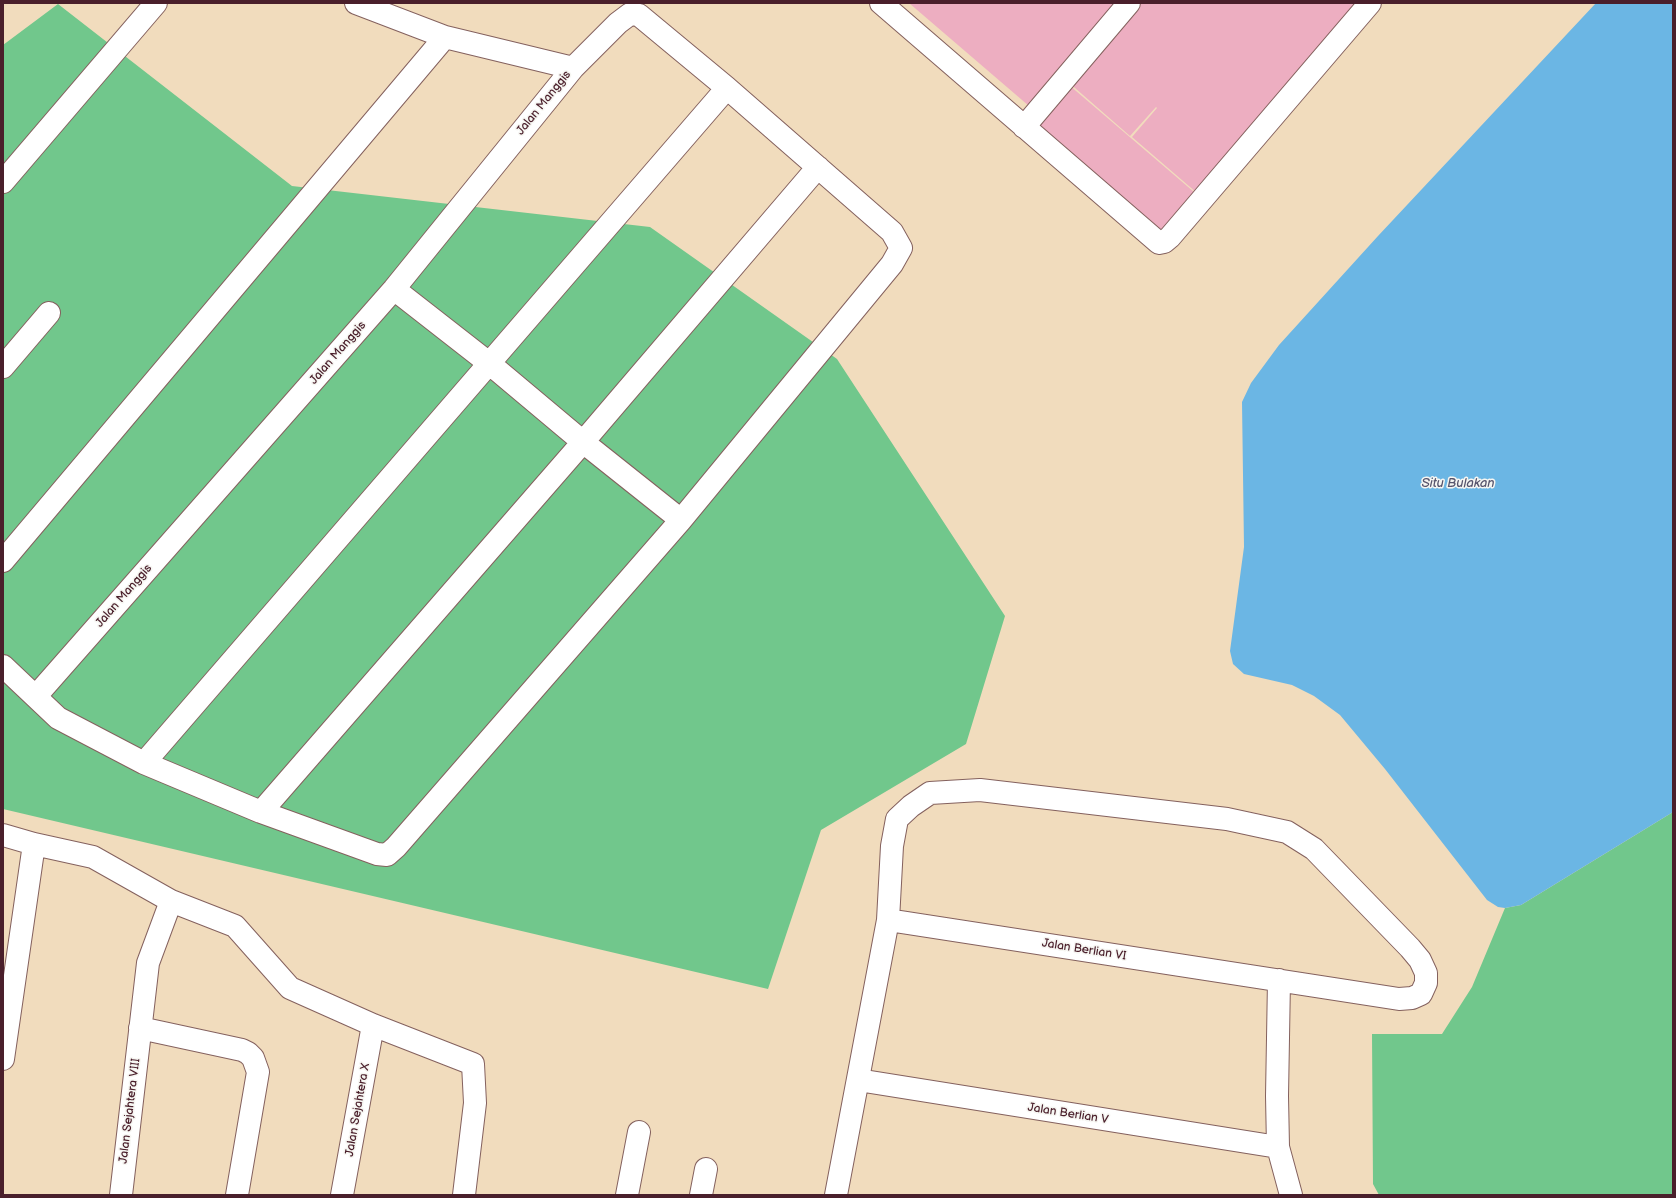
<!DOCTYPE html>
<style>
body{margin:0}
#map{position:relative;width:1676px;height:1198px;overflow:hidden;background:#f1dcbd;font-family:"Balsamiq Sans",sans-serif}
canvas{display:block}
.frame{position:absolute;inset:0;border:4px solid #4a1f2b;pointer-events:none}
</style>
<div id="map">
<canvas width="1676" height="1198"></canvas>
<div class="frame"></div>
</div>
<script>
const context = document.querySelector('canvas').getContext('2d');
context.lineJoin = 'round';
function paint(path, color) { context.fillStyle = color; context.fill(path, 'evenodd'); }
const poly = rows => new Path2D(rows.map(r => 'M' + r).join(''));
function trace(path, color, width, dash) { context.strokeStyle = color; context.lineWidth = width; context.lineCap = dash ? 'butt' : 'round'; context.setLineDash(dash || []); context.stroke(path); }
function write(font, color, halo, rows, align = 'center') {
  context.font = font + ' "Balsamiq Sans",sans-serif'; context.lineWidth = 3; context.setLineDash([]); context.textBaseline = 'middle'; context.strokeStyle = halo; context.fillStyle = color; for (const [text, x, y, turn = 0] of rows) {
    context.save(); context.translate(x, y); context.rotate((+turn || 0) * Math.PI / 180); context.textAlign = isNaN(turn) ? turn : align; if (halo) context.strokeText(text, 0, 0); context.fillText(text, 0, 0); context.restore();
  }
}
const green = poly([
 [58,4,292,186,650,227,837,359,1005,616,966,744,821,830,768,989,3,809,3,45],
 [1673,812,1673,1195,1379,1195,1373,1184,1372,1034,1442,1034,1472,987,1505,908,1521,905]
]);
const water = poly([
 [1596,3,1673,3,1673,812,1521,905,1505,908,1498,907,1487,900,1385,769,1340,715,1314,696,1292,685,1244,674,1233,664,1230,651,1244,547,1242,402,1251,383,1279,345,1378,236]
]);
const building = poly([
 [909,3,1117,3,1029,106],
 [1134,3,1363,3,1197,193,1132,137,1157,108,1156,107,1130,136,1067,81],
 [1069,85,1194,192,1156,236,1031,127]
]);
const minor = poly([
 [356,3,445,37,573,68],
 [881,3,1159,243,1164,242,1170,237,1370,3],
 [1024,127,1129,3],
 [3,182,156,3],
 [394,289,490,364,583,442,681,520],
 [3,367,49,313],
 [3,561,445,37],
 [3,666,58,718,144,763,261,812,377,854,387,855,396,847,681,520,892,264,901,248,892,232,727,88,639,15,630,14,618,23,573,68,394,289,36,696],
 [144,763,727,88],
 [261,812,583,442,818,167],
 [3,835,34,844],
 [171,901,235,926,290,988,373,1025,473,1064,475,1103,464,1195],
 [1279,980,1277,1096,1278,1147,1291,1195],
 [140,1028,242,1050,248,1053,253,1058,258,1072,237,1195],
 [3,1059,34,844,93,857,171,901,148,963,121,1195],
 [858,1080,1278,1147],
 [342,1195,373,1025],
 [627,1195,639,1132],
 [701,1195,706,1169],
 [836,1195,888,920,892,846,897,819,911,806,930,793,980,790,1227,819,1287,832,1314,849,1410,948,1420,960,1426,973,1426,983,1421,994,1412,998,1399,999,888,920]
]);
const streetNames = [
 ["Jalan Manggis",544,103,-51],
 ["Jalan Manggis",338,353,-49],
 ["Jalan Manggis",124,596,-49],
 ["Jalan Berlian VI",1084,950,9],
 ["Jalan Sejahtera X",358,1110,-80],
 ["Jalan Sejahtera VIII",130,1111,-83],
 ["Jalan Berlian V",1068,1114,9]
];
const waterNames = [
 ["Situ Bulakan",1458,484]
];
paint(green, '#71c78c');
paint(water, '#6bb6e4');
paint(building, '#edaec1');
trace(minor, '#84615e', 24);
trace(minor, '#fff', 22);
write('12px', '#4a1f2b', '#f6f6f2', streetNames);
write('italic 13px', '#56546c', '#f6f6f2', waterNames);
</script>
